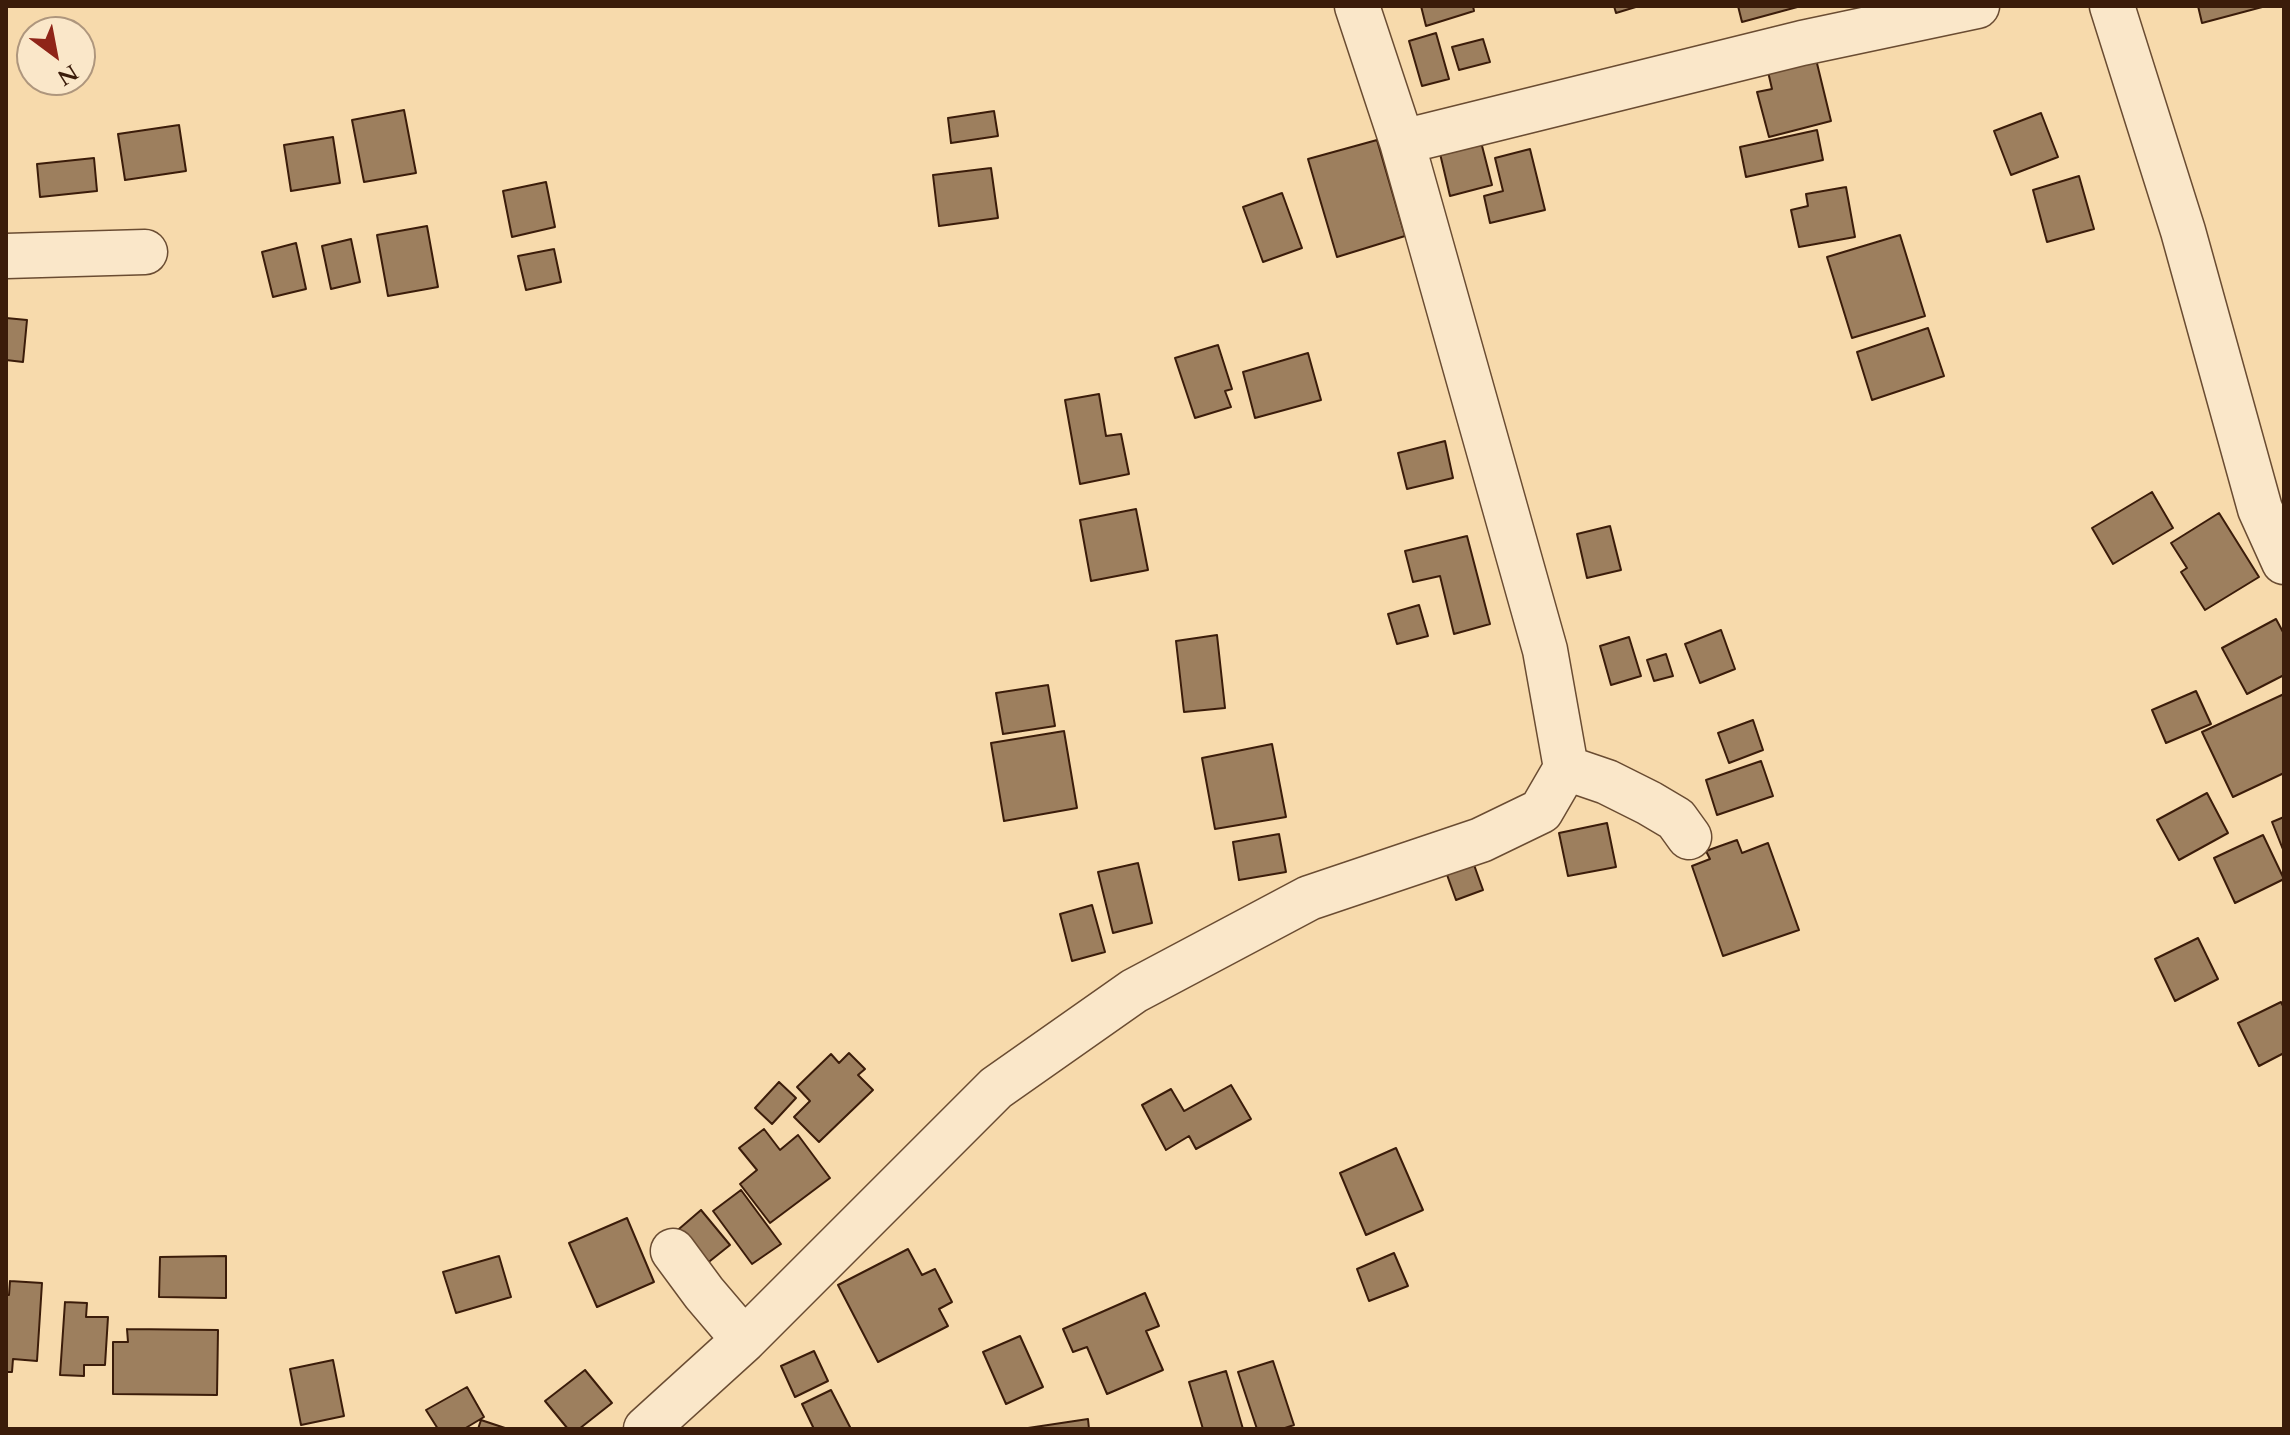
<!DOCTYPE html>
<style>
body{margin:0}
#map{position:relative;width:2290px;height:1435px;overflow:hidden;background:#f7daac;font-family:Cardo,serif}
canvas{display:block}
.frame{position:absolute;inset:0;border:8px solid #3b1c0a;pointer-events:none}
.north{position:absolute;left:16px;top:16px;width:80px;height:80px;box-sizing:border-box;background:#fae7c9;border:2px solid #ae967d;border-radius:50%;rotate:148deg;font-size:22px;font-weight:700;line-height:32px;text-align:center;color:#3b1c0a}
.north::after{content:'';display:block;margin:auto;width:28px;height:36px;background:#8f2418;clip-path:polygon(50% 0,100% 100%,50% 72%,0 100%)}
</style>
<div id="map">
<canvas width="2290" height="1435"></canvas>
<div class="frame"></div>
<div class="north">N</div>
</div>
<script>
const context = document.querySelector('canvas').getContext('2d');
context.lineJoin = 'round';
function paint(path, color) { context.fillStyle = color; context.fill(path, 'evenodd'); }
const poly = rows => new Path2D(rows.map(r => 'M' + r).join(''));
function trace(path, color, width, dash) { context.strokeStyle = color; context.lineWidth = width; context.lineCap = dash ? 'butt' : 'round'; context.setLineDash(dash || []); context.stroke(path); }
const building = poly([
 [1421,6,1473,6,1474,11,1426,26,1421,6],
 [1614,6,1639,6,1616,13,1614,6],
 [1738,6,1801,6,1742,22,1738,6],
 [2198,6,2266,6,2202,23,2198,6],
 [1436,33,1449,79,1422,86,1409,41,1436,33],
 [1483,39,1490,62,1459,70,1452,47,1483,39],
 [1814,51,1831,121,1769,137,1757,92,1772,89,1766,63,1814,51],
 [404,110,416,173,364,182,352,120,404,110],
 [994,111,998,136,951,143,948,118,994,111],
 [2041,113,2058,157,2011,175,1994,131,2041,113],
 [179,125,186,171,125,180,118,134,179,125],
 [1817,130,1823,160,1746,177,1740,147,1817,130],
 [1479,134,1492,185,1450,196,1438,145,1479,134],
 [333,137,340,183,291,191,284,145,333,137],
 [1377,140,1405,236,1337,257,1308,159,1377,140],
 [1530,149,1545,210,1490,223,1484,196,1503,191,1495,158,1530,149],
 [94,158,97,191,40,197,37,164,94,158],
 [991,168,998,218,939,226,933,175,991,168],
 [2079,176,2094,229,2047,242,2033,190,2079,176],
 [546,182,555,227,512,237,503,191,546,182],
 [1846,187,1855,237,1799,247,1791,210,1808,206,1806,194,1846,187],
 [1282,193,1302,248,1263,262,1243,207,1282,193],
 [427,226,438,287,388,296,377,235,427,226],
 [1900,235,1925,316,1852,338,1827,257,1900,235],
 [351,239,360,282,331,289,322,246,351,239],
 [296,243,306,289,273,297,262,252,296,243],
 [554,249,561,282,526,290,518,256,554,249],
 [6,318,27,320,23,362,6,360,6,318],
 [1928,328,1944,376,1872,400,1857,352,1928,328],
 [1218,345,1232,389,1225,391,1231,407,1195,418,1175,358,1218,345],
 [1308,353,1321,400,1255,418,1243,372,1308,353],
 [1099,394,1106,436,1121,434,1129,474,1080,484,1065,400,1099,394],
 [1445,441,1453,478,1407,489,1398,453,1445,441],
 [2152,492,2173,528,2113,564,2092,528,2152,492],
 [1136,509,1148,570,1091,581,1080,520,1136,509],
 [2219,513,2259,577,2205,610,2181,572,2187,568,2171,543,2219,513],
 [1610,526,1621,570,1587,578,1577,534,1610,526],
 [1467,536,1490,624,1454,634,1440,576,1413,582,1405,551,1467,536],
 [1419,605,1428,636,1397,644,1388,614,1419,605],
 [2276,619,2284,634,2284,675,2247,694,2222,648,2276,619],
 [1721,630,1735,669,1700,683,1685,644,1721,630],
 [1217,635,1225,708,1184,712,1176,641,1217,635],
 [1629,637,1641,676,1611,685,1600,646,1629,637],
 [1666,654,1673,676,1654,681,1647,660,1666,654],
 [1048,685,1055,726,1003,734,996,693,1048,685],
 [2196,691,2211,724,2166,743,2152,710,2196,691],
 [2284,694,2284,773,2233,797,2202,732,2284,694],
 [1753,720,1763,750,1729,763,1718,733,1753,720],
 [1064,731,1077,808,1004,821,991,743,1064,731],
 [1272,744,1286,817,1215,829,1202,758,1272,744],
 [1761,761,1773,796,1717,815,1706,780,1761,761],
 [2207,793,2228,833,2179,860,2157,820,2207,793],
 [2284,817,2284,852,2272,822,2284,817],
 [1607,823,1616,867,1568,876,1559,833,1607,823],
 [1279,834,1286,872,1239,880,1233,842,1279,834],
 [2263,835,2284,879,2235,903,2214,858,2263,835],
 [1737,840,1742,853,1768,843,1799,930,1723,956,1692,866,1710,859,1706,851,1737,840],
 [1473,862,1483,890,1456,900,1446,872,1473,862],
 [1138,863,1152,923,1113,933,1098,872,1138,863],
 [1092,905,1105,952,1072,961,1060,914,1092,905],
 [2198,938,2218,979,2175,1001,2155,959,2198,938],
 [2281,1002,2284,1008,2284,1053,2259,1066,2238,1023,2281,1002],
 [849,1053,865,1069,858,1075,873,1090,819,1142,794,1117,810,1101,797,1087,831,1054,839,1063,849,1053],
 [779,1082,796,1098,772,1124,755,1108,779,1082],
 [1231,1085,1251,1119,1196,1149,1189,1136,1166,1150,1142,1105,1171,1089,1184,1111,1231,1085],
 [764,1129,780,1150,798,1135,830,1178,770,1223,740,1184,757,1170,739,1148,764,1129],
 [1396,1148,1423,1210,1366,1235,1340,1173,1396,1148],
 [741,1190,781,1244,752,1264,713,1211,741,1190],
 [701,1210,730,1245,700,1269,672,1235,701,1210],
 [627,1218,654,1282,597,1307,569,1243,627,1218],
 [908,1249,922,1275,935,1269,952,1302,939,1309,948,1326,878,1362,838,1285,908,1249],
 [1394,1253,1408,1286,1369,1301,1357,1269,1394,1253],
 [226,1256,226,1298,159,1297,160,1257,226,1256],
 [499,1256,511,1297,456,1313,443,1272,499,1256],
 [10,1281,42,1283,37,1361,13,1359,12,1372,6,1372,6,1295,9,1295,10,1281],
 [1145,1293,1159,1326,1146,1331,1163,1370,1107,1394,1087,1347,1073,1352,1063,1329,1145,1293],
 [65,1302,87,1303,86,1317,108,1317,105,1365,84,1365,84,1376,60,1375,65,1302],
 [127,1329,218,1330,217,1395,113,1394,113,1342,128,1342,127,1329],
 [1020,1336,1043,1387,1006,1404,983,1352,1020,1336],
 [814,1351,828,1381,795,1397,781,1366,814,1351],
 [333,1360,344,1416,301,1425,290,1369,333,1360],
 [1273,1361,1294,1425,1282,1429,1257,1429,1238,1372,1273,1361],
 [585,1370,612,1403,579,1429,568,1429,545,1401,585,1370],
 [1226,1371,1243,1429,1203,1429,1189,1382,1226,1371],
 [467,1387,484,1417,464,1429,438,1429,426,1410,467,1387],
 [831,1390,851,1429,814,1429,802,1404,831,1390],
 [1088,1419,1089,1429,1028,1429,1028,1428,1088,1419],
 [481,1420,508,1429,478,1429,481,1420]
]);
const minor = poly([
 [2112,6,2183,231,2260,509,2284,562],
 [1402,142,1802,43,1977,6],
 [6,256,145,252],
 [1566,768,1607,782,1649,803,1676,819,1689,837],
 [673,1251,704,1293,744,1340],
 [646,1429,744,1340,996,1088,1134,991,1309,898,1481,840,1541,811,1566,768,1545,650,1402,142,1357,6]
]);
paint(building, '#9d7f5e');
trace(building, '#3b1c0a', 2);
trace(minor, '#6a4c32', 47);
trace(minor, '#fae7c9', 44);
</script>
